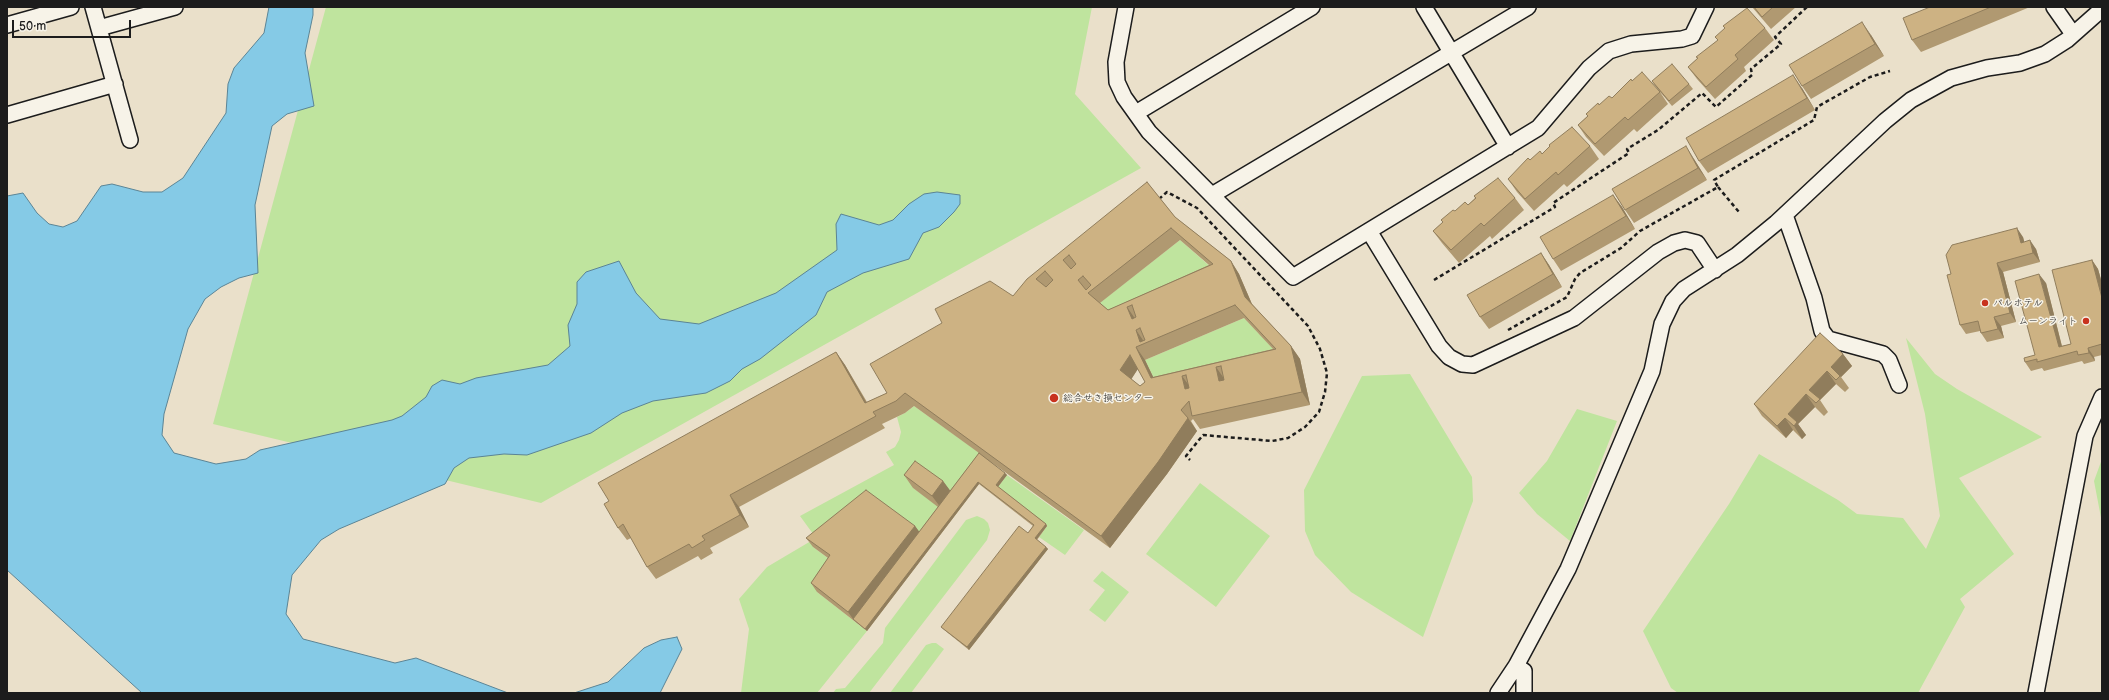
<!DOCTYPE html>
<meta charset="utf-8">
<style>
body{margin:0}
#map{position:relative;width:2109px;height:700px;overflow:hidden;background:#eae0ca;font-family:"Balsamiq Sans",sans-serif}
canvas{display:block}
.frame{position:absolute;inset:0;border:8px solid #1c1c1c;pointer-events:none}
.scale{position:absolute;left:12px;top:20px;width:119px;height:18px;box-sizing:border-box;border:2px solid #1c1c1c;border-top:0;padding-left:5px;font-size:12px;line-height:14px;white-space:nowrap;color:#1c1c1c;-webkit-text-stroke:3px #f7f3e8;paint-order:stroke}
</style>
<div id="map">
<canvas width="2109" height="700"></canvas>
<div class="frame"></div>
<div class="scale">50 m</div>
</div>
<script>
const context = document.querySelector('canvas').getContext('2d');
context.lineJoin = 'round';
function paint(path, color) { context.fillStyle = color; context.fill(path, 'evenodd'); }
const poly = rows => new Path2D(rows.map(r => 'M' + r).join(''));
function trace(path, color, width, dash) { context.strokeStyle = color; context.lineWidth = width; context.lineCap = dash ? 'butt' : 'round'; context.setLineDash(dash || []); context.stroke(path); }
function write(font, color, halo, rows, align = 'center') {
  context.font = font + ' "Balsamiq Sans","Klee One",sans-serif'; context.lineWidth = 3; context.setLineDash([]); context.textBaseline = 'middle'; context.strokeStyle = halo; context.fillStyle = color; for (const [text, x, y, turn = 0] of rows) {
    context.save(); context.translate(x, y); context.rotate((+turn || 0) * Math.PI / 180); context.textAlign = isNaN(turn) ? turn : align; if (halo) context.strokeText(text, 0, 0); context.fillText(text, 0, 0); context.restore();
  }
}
const green = poly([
 [326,7,1092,7,1075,94,1141,168,541,503,213,424],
 [1180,240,1221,276,1117,322,1097,305],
 [1244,318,1285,361,1160,391,1145,360],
 [1906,338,1935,374,1957,389,2042,437,1959,478,2014,554,1960,599,1965,607,1918,693,1678,693,1671,688,1643,631,1729,504,1759,454,1838,500,1857,514,1903,518,1926,549,1940,516,1925,414],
 [1410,374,1472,477,1473,501,1423,637,1351,592,1315,555,1305,531,1304,490,1362,376],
 [914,406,981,454,952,493,913,488,941,508,921,535,813,547,836,564,817,592,867,631,817,693,741,693,749,629,739,599,767,567,816,538,800,516,894,465,886,452,895,447,899,440,901,432,897,417,905,413],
 [1577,409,1617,421,1570,541,1537,514,1519,493,1547,461],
 [2102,459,2102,523,2094,481],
 [1007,475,1084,530,1065,555,1039,537,1047,526,997,488],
 [1200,483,1270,536,1216,607,1146,554],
 [977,516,984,519,988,523,990,530,987,540,869,693,833,693,836,689,845,688,883,643,885,628,966,520],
 [1102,571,1129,592,1105,622,1089,610,1105,590,1093,581],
 [932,643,936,643,944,649,911,693,890,693,926,645]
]);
const water = poly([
 [269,7,313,7,313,15,305,53,314,106,287,114,272,126,255,205,258,273,239,278,221,287,205,299,188,329,164,414,162,435,174,453,216,464,246,459,260,450,392,420,402,416,426,397,432,386,442,380,460,384,476,378,548,365,570,346,568,325,577,304,577,282,586,272,619,261,636,293,660,319,699,324,776,293,837,250,836,224,841,214,879,225,893,220,909,204,924,194,937,192,960,195,960,204,954,212,939,227,923,233,909,259,863,273,827,292,816,315,760,359,742,369,730,381,706,393,653,401,622,413,591,433,527,455,504,454,469,458,454,468,445,484,339,529,321,540,292,575,286,614,303,639,395,663,416,658,508,693,142,693,7,570,7,196,23,193,37,213,49,224,63,227,77,221,101,186,112,184,143,192,162,192,183,178,226,113,228,84,234,68,264,33,269,7],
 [677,637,682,649,660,693,574,693,608,682,644,648,661,640,677,637]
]);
const path = poly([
 [1718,187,1739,212],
 [1159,199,1167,192,1197,208,1308,326,1320,349,1327,373,1325,392,1319,412,1305,427,1288,438,1272,441,1203,435,1186,456,1190,460],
 [1434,280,1555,207,1553,203,1629,153,1627,149,1658,130,1702,93,1716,107,1752,75,1751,69,1781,44,1775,37,1807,7],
 [1508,330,1567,297,1575,279,1580,273,1621,248,1640,231,1718,187,1714,180,1814,120,1817,107,1870,77,1890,71]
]);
const minor = poly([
 [93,7,130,140],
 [1126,7,1116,62,1117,82,1124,97,1149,132,1293,277,1538,128,1589,68,1609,51,1631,44,1682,39,1692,36,1706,7],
 [1424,7,1508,147],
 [2054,7,2073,34],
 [7,25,71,7],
 [99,28,175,7],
 [1136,113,1312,7],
 [7,115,115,84],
 [1212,195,1528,7],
 [1785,215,1814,298,1822,331,1828,339,1883,354,1889,360,1899,385],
 [1369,231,1439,346,1449,357,1462,364,1473,365,1574,318,1658,252,1674,243,1685,240,1697,243,1715,270],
 [1516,666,1524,671,1524,693],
 [1498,693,1516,666,1568,569,1652,371,1662,324,1673,301,1684,289,1737,255,1776,223,1885,121,1911,100,1951,78,1987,68,2020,63,2045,54,2067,40,2102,9],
 [2036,693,2085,436,2102,397]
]);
const wall = poly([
 [1752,7,1796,7,1771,29],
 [1930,7,2030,7,1921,52,1912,40],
 [1765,28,1774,40,1744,67,1746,71,1715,99,1697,79,1688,67,1718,40,1715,37],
 [1871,35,1884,56,1811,99,1802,86],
 [1632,81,1660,92,1668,104,1637,132,1634,129,1604,156,1586,137,1578,125,1599,105,1612,98],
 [1652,81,1689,84,1693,89,1672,106,1655,86],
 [1802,88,1815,110,1708,173,1699,161],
 [1590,146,1599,159,1567,187,1564,184,1534,211,1517,192,1508,179,1530,160,1542,154],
 [1694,159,1707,180,1634,223,1625,210],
 [1147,182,1175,217,1231,261,1239,274,1252,304,1291,346,1300,359,1310,405,1200,429,1193,419,1191,421,1197,431,1167,474,1110,548,991,462,1007,475,998,487,1046,524,1047,526,1037,540,1046,547,1048,549,969,650,943,629,941,627,1028,533,1033,526,979,484,867,631,817,592,811,583,828,558,813,547,806,538,915,526,919,532,938,507,913,488,904,475,943,481,950,491,979,453,914,406,905,413,882,424,885,428,739,507,749,527,710,548,713,553,701,560,698,556,656,579,647,567,631,538,627,540,618,528,609,501,836,352,845,365,867,402,887,393,1013,296],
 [1180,240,1209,265,1108,310,1100,303],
 [1244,318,1273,349,1153,377,1145,360],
 [1138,369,1145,382,1140,386,1131,379],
 [1613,195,1622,207,1635,229,1561,271,1553,259],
 [1474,196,1515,198,1524,210,1492,239,1490,236,1459,263,1442,243,1433,231,1443,222,1441,220,1455,211,1468,205,1475,198],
 [2023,237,2024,242,2036,249,2040,262,2003,272,2016,322,2001,326,2004,338,1987,342,1981,333,1980,331,1966,334,1960,325,1951,274],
 [1541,253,1549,265,1562,287,1489,329,1480,317],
 [2092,260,2098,269,2102,283,2102,355,2094,357,2095,361,2084,364,2082,361,2044,371,2042,368,2031,371,2025,362,2035,355,2046,283,2062,346,2071,344],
 [1843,354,1852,366,1841,377,1849,388,1845,392,1836,384,1820,400,1828,412,1824,416,1815,407,1798,424,1806,435,1802,439,1793,430,1786,438,1762,416,1754,404]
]);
const shadedWall = poly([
 [1862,22,1871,35,1884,56,1875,44],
 [1793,75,1802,88,1815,110,1807,98],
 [1686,146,1694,159,1707,180,1698,168],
 [1613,195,1622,207,1635,229,1626,216],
 [2017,228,2023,237,2027,252,2021,243],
 [2030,240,2036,249,2040,262,2033,253],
 [1541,253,1549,265,1562,287,1553,274],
 [2092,260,2098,269,2102,283,2102,298],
 [1231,261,1239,274,1254,309,1245,297],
 [1997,263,2003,272,2016,322,2010,313],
 [2039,274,2046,283,2064,355,2059,347],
 [1127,307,1136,320,1132,319],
 [1994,317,2001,326,2004,338,1998,329],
 [1136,330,1145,343,1140,342],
 [1291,346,1300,359,1310,405,1302,392],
 [1136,347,1145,360,1160,391,1151,378],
 [2088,348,2094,357,2095,361,2089,353],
 [836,352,845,365,874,416,865,403],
 [1843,354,1852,366,1841,377,1831,367],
 [1130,355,1139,367,1129,383,1120,370],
 [1216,367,1225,380,1219,381],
 [1827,371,1836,384,1820,400,1809,390],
 [1182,376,1191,388,1185,389],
 [1806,394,1815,407,1798,424,1806,435,1802,439,1794,426,1788,414],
 [1188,418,1197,431,1167,474,1110,548,1101,536],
 [1785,418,1793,430,1786,438,1777,426],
 [1005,473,1007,475,997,488,996,485],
 [943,481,952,493,941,508,932,496],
 [978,482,979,484,867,631,865,629],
 [730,495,739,507,749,527,740,515],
 [1046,524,1047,526,1036,540,1035,538],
 [915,526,921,534,853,619,848,612],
 [1046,547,1048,549,969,650,967,647]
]);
const building = poly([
 [1754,7,1773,7,1762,17,1754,7],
 [1930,7,1991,7,1912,40,1903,18,1930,7],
 [1747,8,1765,28,1735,55,1738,59,1706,87,1688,67,1698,58,1696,57,1718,40,1715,37,1725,28,1723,26,1747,8],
 [1862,22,1875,44,1802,86,1789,65,1862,22],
 [1672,64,1689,84,1669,101,1652,81,1672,64],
 [1642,72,1660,92,1628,120,1625,117,1595,144,1578,125,1588,116,1586,114,1598,103,1599,105,1609,96,1612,98,1631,79,1632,81,1642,72],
 [1793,75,1807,98,1699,161,1686,138,1793,75],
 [1572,127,1590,146,1558,175,1556,172,1525,199,1508,179,1528,158,1530,160,1540,151,1542,154,1550,146,1549,145,1572,127],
 [1686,146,1698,168,1625,210,1612,189,1686,146],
 [1498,178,1515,198,1484,226,1481,223,1451,250,1433,231,1443,222,1441,220,1453,210,1455,211,1465,202,1468,205,1476,198,1474,196,1498,178],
 [1147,182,1175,217,1231,261,1245,297,1291,346,1302,392,1192,416,1189,401,1181,410,1188,418,1158,462,1101,536,905,393,896,401,873,412,876,416,730,495,740,515,702,536,705,540,692,548,689,544,647,567,623,524,618,528,604,504,609,501,598,483,836,352,865,403,887,393,870,364,942,323,935,309,990,281,1013,296,1027,279,1147,182],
 [1171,228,1213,264,1108,310,1088,293,1171,228],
 [1069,255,1076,264,1071,269,1063,260,1069,255],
 [1045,271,1053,280,1046,287,1036,279,1045,271],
 [1083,276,1091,285,1086,290,1078,280,1083,276],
 [1132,305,1136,317,1132,319,1127,307,1132,305],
 [1235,305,1276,349,1151,378,1136,347,1235,305],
 [1140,328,1145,340,1140,342,1136,330,1140,328],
 [1130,355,1145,382,1140,386,1120,370,1130,355],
 [1221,366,1224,380,1219,381,1216,367,1221,366],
 [1186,375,1189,388,1185,389,1182,376,1186,375],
 [1613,195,1626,216,1553,259,1540,237,1613,195],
 [2017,228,2021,243,2030,240,2033,253,1997,263,2010,313,1994,317,1998,329,1981,333,1978,321,1960,325,1947,275,1951,274,1946,255,1952,245,2017,228],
 [1541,253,1553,274,1480,317,1467,295,1541,253],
 [2092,260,2102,298,2102,344,2088,348,2089,353,2078,355,2077,351,2037,362,2037,359,2025,362,2024,358,2035,355,2015,281,2039,274,2059,347,2071,344,2052,270,2092,260],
 [1820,333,1843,354,1831,367,1840,376,1836,380,1827,371,1809,390,1820,399,1816,403,1806,394,1788,414,1797,422,1794,426,1785,418,1777,426,1754,404,1820,333],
 [979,453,1005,473,996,485,1046,524,1035,538,1046,547,967,647,941,627,1019,526,1028,533,1034,525,978,482,865,629,853,619,979,453],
 [915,461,943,481,932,496,904,475,915,461],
 [866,490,915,526,848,612,811,583,830,555,806,538,866,490]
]);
const markers = [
 [1985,303,4,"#c8321e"],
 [2086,321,4,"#c8321e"],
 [1054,398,5,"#c8321e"]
];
const poiNames = [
 ["パルホテル",1993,303],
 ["ムーンライト",2078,321,"right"],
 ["総合せき損センター",1063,398]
];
paint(green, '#bfe49e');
paint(water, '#85cae6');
trace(water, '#5b8495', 1);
trace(minor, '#1c1c1c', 18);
trace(path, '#1c1c1c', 2.5, [4, 3]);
trace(minor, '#f7f3e8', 15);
paint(wall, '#b09971');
paint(shadedWall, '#907d5c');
paint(building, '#cdb283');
trace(building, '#907d5c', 1);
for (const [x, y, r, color] of markers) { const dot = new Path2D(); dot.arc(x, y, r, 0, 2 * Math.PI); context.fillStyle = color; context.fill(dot); trace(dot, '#f7f3e8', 1.5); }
write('10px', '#1c1c1c', '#f7f3e8', poiNames, 'left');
</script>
